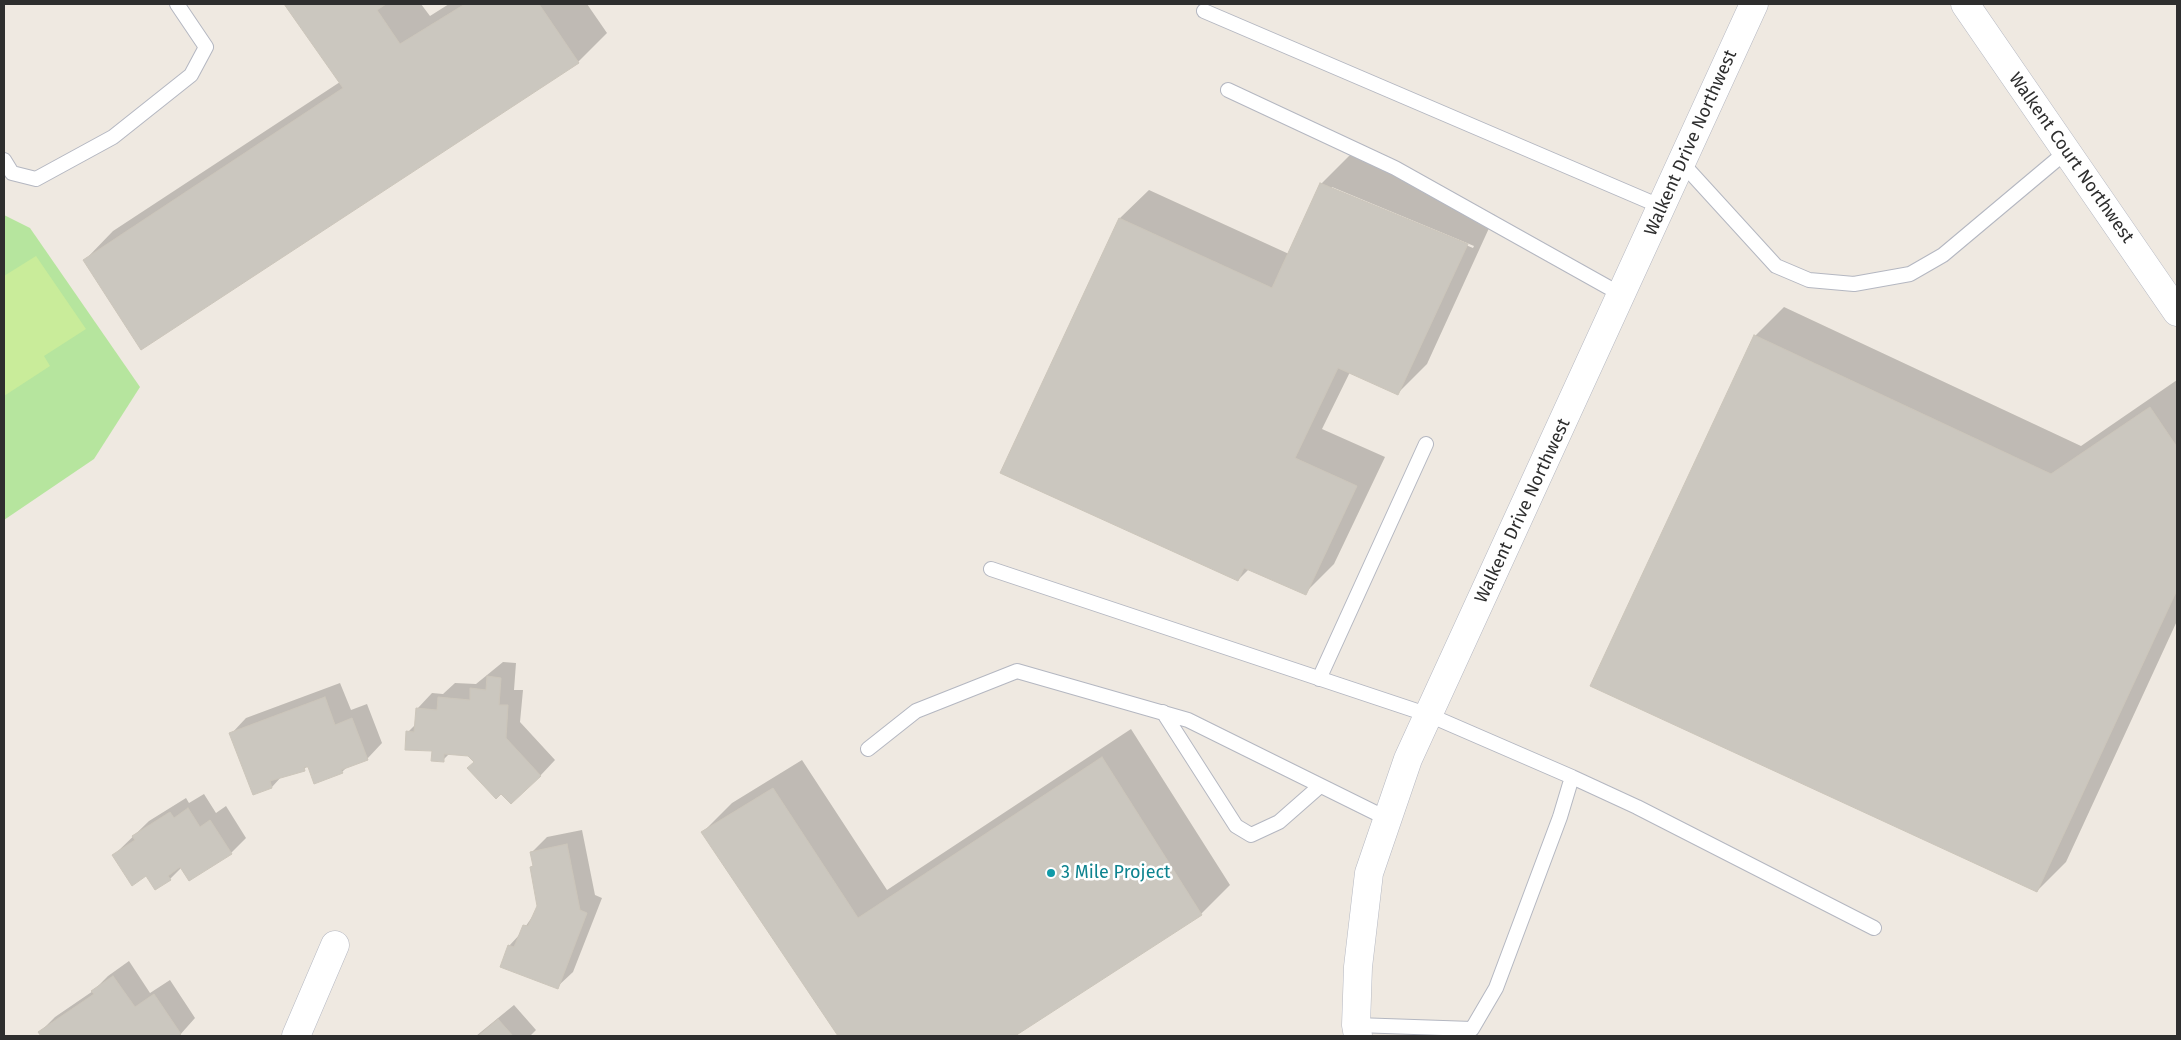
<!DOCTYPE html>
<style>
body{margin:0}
#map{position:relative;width:2181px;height:1040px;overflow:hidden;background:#efe9e1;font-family:"Fira Sans",sans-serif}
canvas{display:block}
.frame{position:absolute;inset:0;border:5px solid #2e2e2e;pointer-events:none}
</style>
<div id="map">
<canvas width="2181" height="1040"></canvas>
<div class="frame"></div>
</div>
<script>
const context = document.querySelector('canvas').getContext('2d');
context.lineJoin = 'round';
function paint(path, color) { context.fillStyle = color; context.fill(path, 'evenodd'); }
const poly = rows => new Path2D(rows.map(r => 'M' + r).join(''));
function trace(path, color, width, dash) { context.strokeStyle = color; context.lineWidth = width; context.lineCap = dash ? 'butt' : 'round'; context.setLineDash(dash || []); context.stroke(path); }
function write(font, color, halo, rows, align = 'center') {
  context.font = font + ' "Fira Sans",sans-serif'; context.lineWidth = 5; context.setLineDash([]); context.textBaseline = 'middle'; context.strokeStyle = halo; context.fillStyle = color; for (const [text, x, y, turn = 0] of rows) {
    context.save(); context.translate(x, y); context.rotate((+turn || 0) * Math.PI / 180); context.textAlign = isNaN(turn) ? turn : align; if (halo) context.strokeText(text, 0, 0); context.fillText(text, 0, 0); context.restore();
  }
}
const green = poly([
 [4,215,30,228,140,387,94,459,4,520]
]);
const pitch = poly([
 [36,256,86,329,44,356,50,366,4,396,4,276]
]);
const shadow = poly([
 [285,4,421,4,430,16,449,4,587,4,607,33,578,62,85,260,113,231,340,82],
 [1350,155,1495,215,1427,364,1398,393,1350,372,1322,429,1385,457,1334,564,1305,593,1249,569,1238,580,1001,473,1120,218,1149,190,1289,254,1321,184],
 [1332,187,1474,246,1473,248,1332,189],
 [1784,307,2081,446,2177,380,2177,621,2066,862,2037,891,1755,336],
 [503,662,516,663,514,690,523,690,520,722,555,760,540,776,469,755,450,753,443,760,433,750,408,732,416,724,417,709,432,693,443,694,455,683,476,684],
 [340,683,351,710,367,704,382,743,367,759,349,765,342,772,309,765,304,769,282,776,272,787,254,794,231,734,246,718],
 [1131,729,1230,885,1201,914,1012,1036,840,1036,703,832,732,803,802,760,887,890],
 [204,794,216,813,226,806,246,838,231,853,182,867,170,879,147,875,114,855,149,821,186,798,189,803],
 [582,830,595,895,602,898,573,972,557,987,509,946,521,933,539,907,531,868,534,865,532,852,547,837],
 [129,961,150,993,170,980,195,1018,179,1036,43,1036,40,1032,55,1017,93,991,108,976],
 [514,1005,536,1030,530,1036,476,1036]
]);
const building = poly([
 [284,4,386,4,377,10,400,44,465,4,539,4,579,63,141,350,83,260,343,88,284,4],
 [1320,183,1468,244,1398,395,1338,368,1295,458,1357,486,1306,595,1244,568,1238,581,1000,473,1119,218,1272,288,1320,183],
 [1754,335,2051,474,2150,407,2177,447,2177,590,2037,892,1590,686,1754,335],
 [487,676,501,678,499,705,508,705,506,738,541,776,511,804,501,794,496,799,467,768,474,762,468,756,444,754,444,762,431,761,432,751,405,750,406,731,414,732,416,708,437,710,438,697,470,700,470,688,486,690,487,676],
 [325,697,335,725,352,718,368,760,341,770,343,773,314,784,308,767,304,767,305,771,270,781,272,788,253,795,229,733,325,697],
 [1102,757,1202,915,1015,1036,838,1036,701,832,773,788,858,918,1102,757],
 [188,808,200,827,210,820,232,854,189,881,180,867,168,876,171,880,155,890,146,876,132,886,112,855,135,840,132,836,170,812,174,818,188,808],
 [567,844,580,910,587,913,558,989,500,967,508,945,514,947,523,925,528,926,537,906,530,867,533,866,530,852,567,844],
 [113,976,135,1007,154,994,181,1034,178,1036,41,1036,38,1032,94,994,91,991,113,976],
 [498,1019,513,1036,478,1036,498,1019]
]);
const service = poly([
 [1204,11,1662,207],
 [1228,90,1395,168,1622,295],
 [4,160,12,173,36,179,113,137,191,75,206,47,177,4],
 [1682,163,1776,266,1809,280,1854,284,1910,274,1943,255,2067,151],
 [991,569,1429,715,1572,777,1560,817,1496,988,1472,1029,1356,1025],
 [1319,679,1426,444],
 [1163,712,1236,826,1251,835,1279,822,1320,786],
 [868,749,916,711,1017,671,1188,720,1388,819],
 [1572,777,1637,807,1874,928]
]);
const minor = poly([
 [1965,4,2177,312],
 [296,1036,335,945],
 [1358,1036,1356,1025,1358,967,1369,873,1408,759,1754,4]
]);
const markers = [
 [1051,873,5,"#0f9aa8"]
];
const streetNames = [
 ["Walkent Drive Northwest",1691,143,-66],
 ["Walkent Court Northwest",2071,158,55],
 ["Walkent Drive Northwest",1523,511,-65]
];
const cultureNames = [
 ["3 Mile Project",1061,873]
];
paint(green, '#b6e59e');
paint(pitch, '#c9ec9a');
paint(shadow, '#0003');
paint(building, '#cbc7bf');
trace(building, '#cbc5ba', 1);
trace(service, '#b4b7c1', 16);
trace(minor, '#b4b7c1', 29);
trace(service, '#fff', 14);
trace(minor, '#fff', 28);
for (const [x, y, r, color] of markers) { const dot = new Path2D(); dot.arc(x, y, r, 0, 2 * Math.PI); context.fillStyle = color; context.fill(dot); trace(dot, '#fff', 2); }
write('18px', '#2e2e2e', '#fff', streetNames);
write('18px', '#0d838f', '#fff', cultureNames, 'left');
</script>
